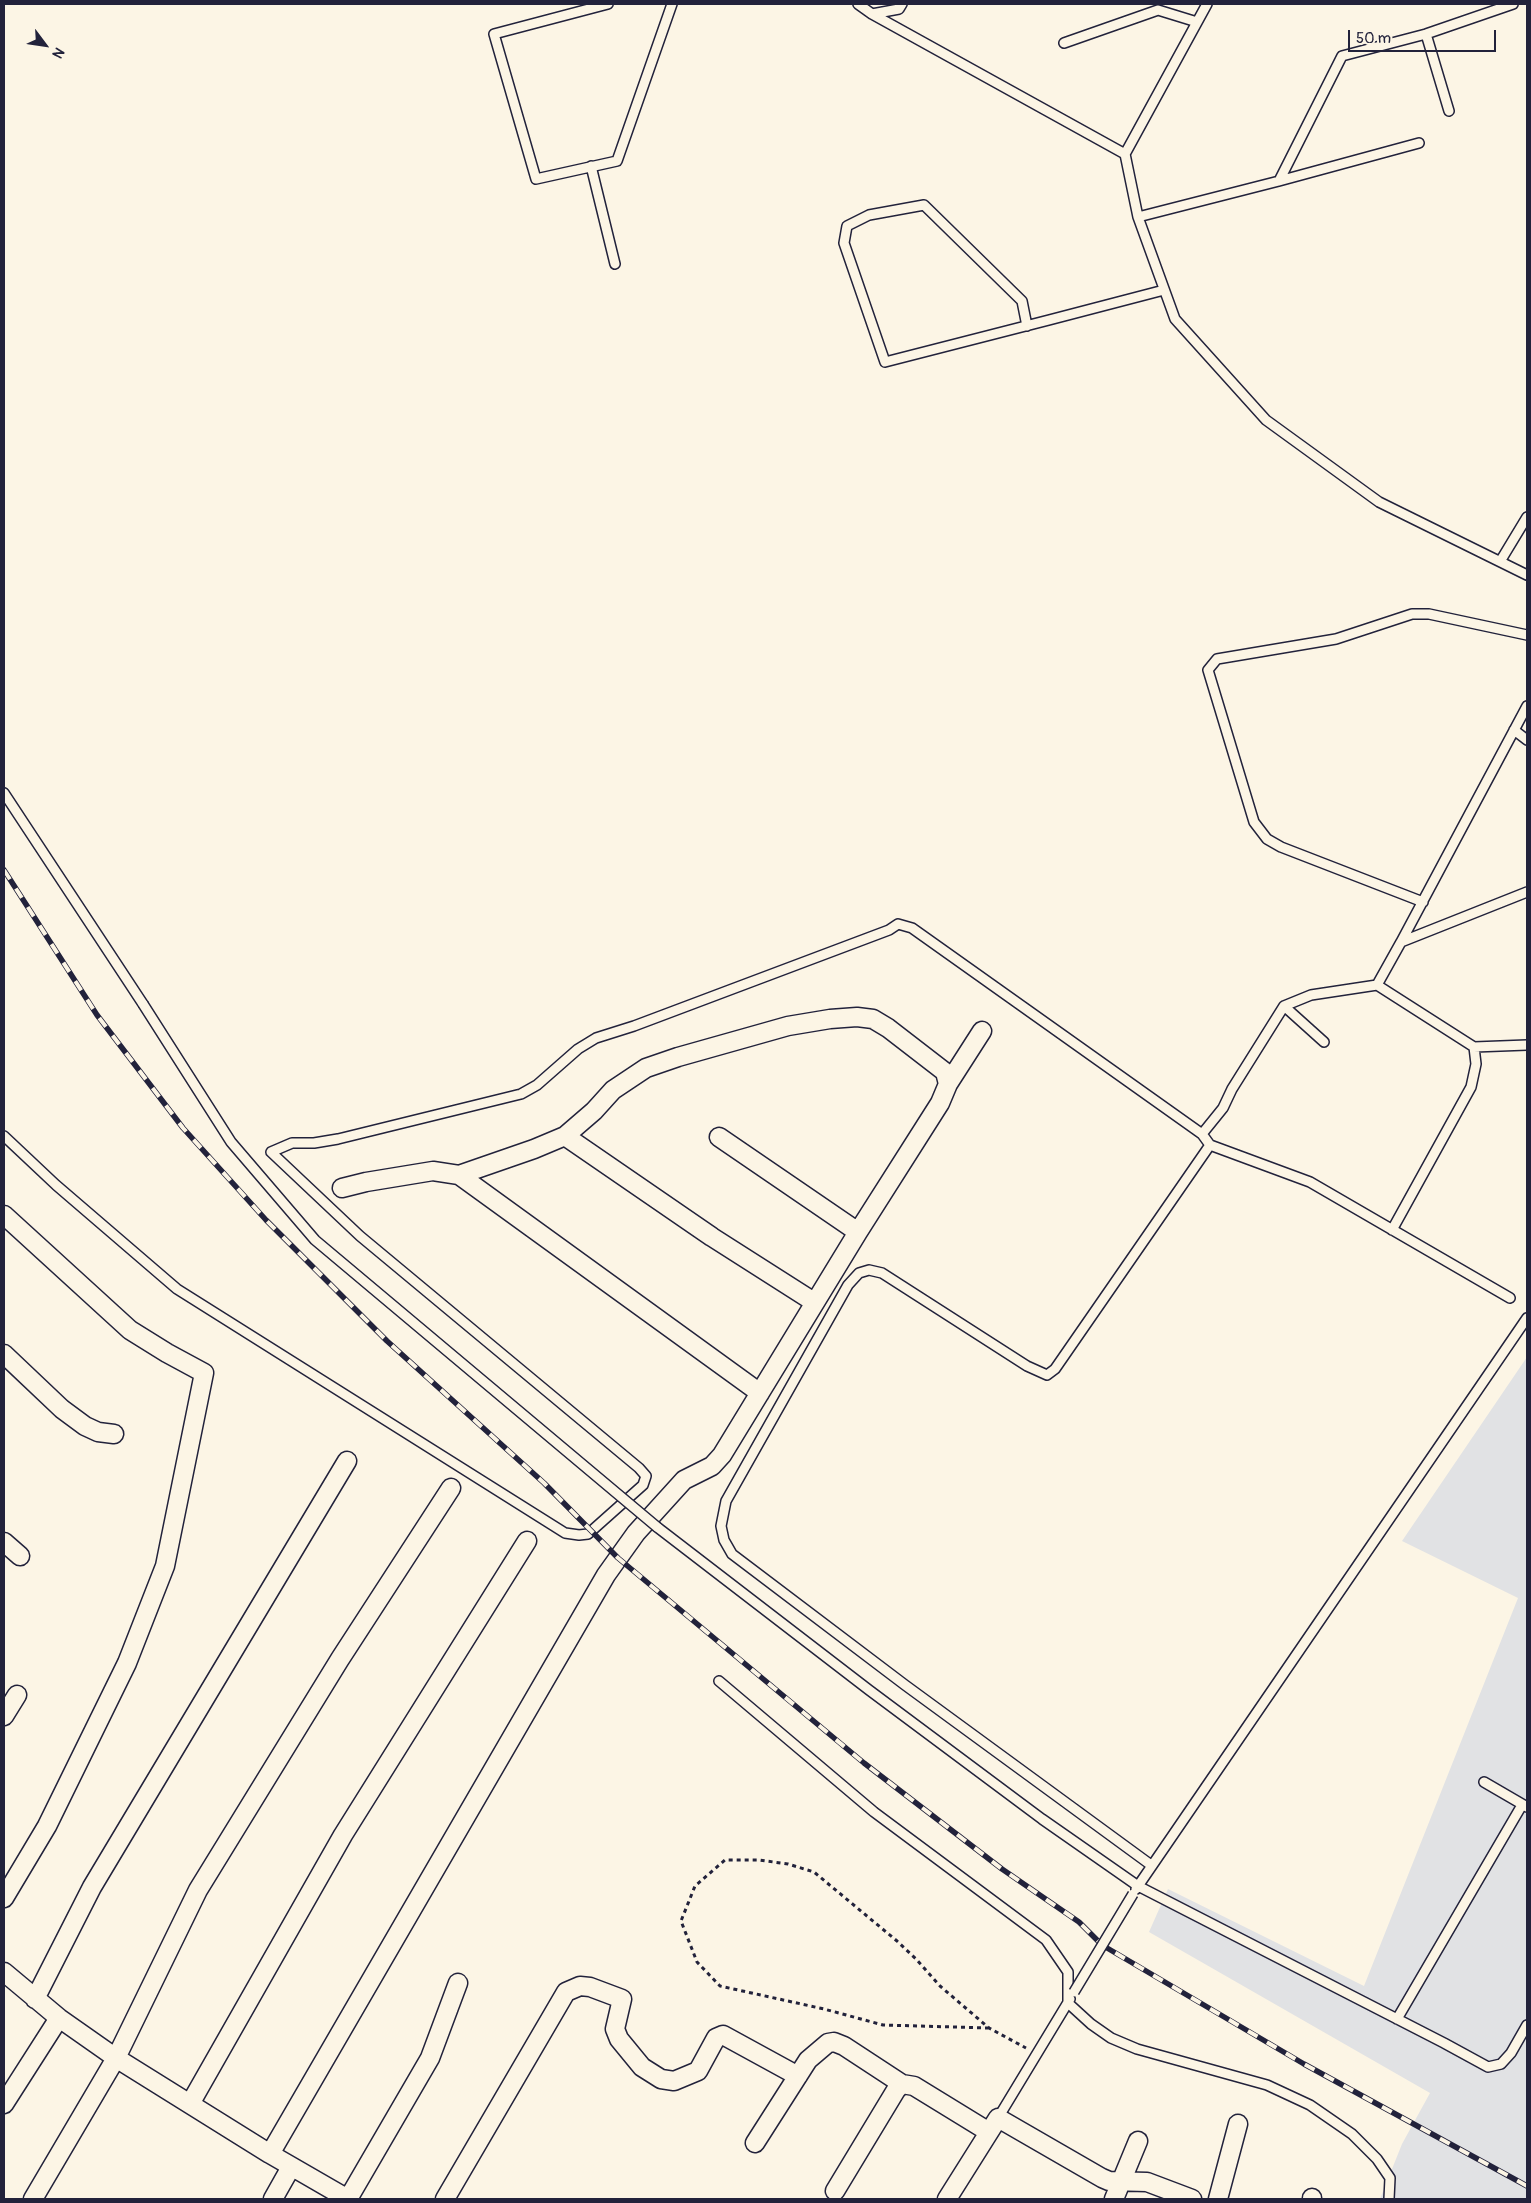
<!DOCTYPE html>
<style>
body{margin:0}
#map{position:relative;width:1531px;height:2203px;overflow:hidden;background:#fcf5e5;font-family:Pangolin,sans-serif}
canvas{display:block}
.frame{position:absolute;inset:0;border:5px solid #22223b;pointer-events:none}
.north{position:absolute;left:20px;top:20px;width:50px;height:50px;-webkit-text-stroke:4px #fcf5e5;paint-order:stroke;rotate:121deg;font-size:14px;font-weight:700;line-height:20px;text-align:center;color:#22223b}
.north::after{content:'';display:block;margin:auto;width:18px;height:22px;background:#22223b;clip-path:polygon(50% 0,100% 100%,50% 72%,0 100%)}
.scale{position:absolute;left:1348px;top:30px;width:148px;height:22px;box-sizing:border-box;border:2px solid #22223b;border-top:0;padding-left:6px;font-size:15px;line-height:18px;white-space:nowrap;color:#22223b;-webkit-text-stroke:4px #fcf5e5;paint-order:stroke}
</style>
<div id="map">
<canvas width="1531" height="2203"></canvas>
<div class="frame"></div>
<div class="north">N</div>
<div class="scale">50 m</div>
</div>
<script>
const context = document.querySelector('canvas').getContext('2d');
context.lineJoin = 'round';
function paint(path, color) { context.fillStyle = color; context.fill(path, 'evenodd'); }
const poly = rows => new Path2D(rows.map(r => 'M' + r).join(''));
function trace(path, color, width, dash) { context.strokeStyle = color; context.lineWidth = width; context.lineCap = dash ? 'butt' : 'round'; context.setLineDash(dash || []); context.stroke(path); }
const built = poly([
 [1527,1357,1527,2199,1380,2199,1402,2144,1430,2093,1149,1932,1168,1889,1364,1986,1518,1598,1402,1541]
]);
const path = poly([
 [989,2028,883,2025,824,2009,720,1986,697,1962,681,1921,695,1886,725,1860,759,1860,788,1864,814,1872,897,1941,916,1959,940,1986,989,2028,1026,2048]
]);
const lane = poly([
 [608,4,494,34,536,179,617,161,672,4],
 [858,4,872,14,1125,154,1138,217,1175,319,1266,420,1379,502,1527,575],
 [872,14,899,9,902,4],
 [1426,34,1449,111],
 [1064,43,1158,10,1197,22],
 [1125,154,1207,4],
 [591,166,615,264],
 [1279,181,1419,143],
 [1138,217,1279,181,1342,56,1426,34,1513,4],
 [1027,326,1022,301,924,205,869,215,847,226,844,243,885,362,1049,320,1164,290],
 [1501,560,1527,517],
 [1527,706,1401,942,1527,892],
 [1514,730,1527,740],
 [4,793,143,1004],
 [1423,902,1281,847,1267,839,1254,822,1208,670,1217,659,1336,639,1412,614,1429,614,1527,635],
 [1401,942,1377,985,1474,1047,1527,1045],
 [1284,1006,1311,995,1377,985],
 [1324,1042,1284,1006,1232,1089,1223,1108,1202,1134,1210,1145,1310,1182,1510,1298],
 [4,1136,56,1185,177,1289,565,1533,579,1535,588,1534,643,1485,646,1476,639,1468,360,1236,271,1152,292,1143,314,1143,338,1139,521,1094,537,1085,578,1049,596,1038,634,1026,889,930,898,924,912,928,1202,1134],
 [1392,1230,1471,1087,1476,1064,1474,1047],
 [657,1527,869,1690,1042,1819,1138,1886,1444,2043,1488,2067,1501,2064,1511,2053,1527,2025],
 [719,1681,874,1812,1046,1940,1068,1972,1068,2003,1091,2024,1111,2038,1137,2049,1267,2085,1310,2105,1352,2134,1377,2159,1390,2178,1389,2199],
 [1484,1782,1527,1807],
 [1151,1865,905,1685,732,1554,724,1540,721,1526,726,1501,848,1285,859,1273,869,1270,882,1273,1027,1366,1047,1375,1055,1369,1210,1145],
 [1136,1889,1527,1318],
 [1397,2019,1522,1805],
 [998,2118,1070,1999]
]);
const street = poly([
 [948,1084,982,1031],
 [565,1136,712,1237,814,1302],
 [719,1137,858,1232],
 [459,1175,760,1393],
 [4,1215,130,1330,167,1353,204,1373,165,1566,127,1663,47,1826,4,1898],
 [4,1354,62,1409,85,1426,98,1432,114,1434],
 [4,1542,20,1556],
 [4,1716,17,1695],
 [4,1972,59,2018,116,2058,270,2154,348,2199],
 [35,1999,92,1887,347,1461],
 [4,2104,59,2018],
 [190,2104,343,1835,527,1541],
 [755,2143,808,2060,828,2043,834,2042,844,2046,902,2084],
 [270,2154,606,1575,636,1533,684,1480,712,1466,722,1455,858,1232,940,1103,948,1084,945,1072,888,1028,873,1019,857,1017,830,1019,788,1026,749,1037,678,1057,646,1068,613,1090,594,1111,565,1136,534,1149,459,1175,433,1171,366,1182,342,1188],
 [835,2191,896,2090,902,2084,914,2086,989,2132],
 [33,2199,116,2058,198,1890,340,1659,451,1488],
 [273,2199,291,2167],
 [348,2199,430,2058,458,1983],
 [445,2199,566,1992,580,1986,590,1987,622,1999,615,2029,619,2039,642,2067,661,2079,674,2081,698,2071,716,2038,723,2035,798,2076],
 [947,2199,998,2118,1102,2178,1109,2181,1147,2182,1192,2199],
 [1114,2199,1138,2141],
 [1218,2199,1238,2124],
 [1312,2199,1312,2198]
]);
const rail = poly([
 [4,870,97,1015,183,1128,266,1220,387,1341,544,1483,618,1558,864,1763,1002,1869,1079,1922,1102,1945,1304,2064,1527,2186]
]);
const laneBridge = poly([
 [143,1004,231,1142,315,1240,657,1527],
 [1074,1992,1133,1894]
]);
paint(built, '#e1e2e4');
trace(lane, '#22223b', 12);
trace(street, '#22223b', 21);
trace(path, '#22223b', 3, [4, 4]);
trace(lane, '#fcf5e5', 9);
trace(street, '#fcf5e5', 18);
trace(rail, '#22223b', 5.5);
trace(rail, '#fcf5e5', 4, [11]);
trace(laneBridge, '#22223b', 12, []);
trace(laneBridge, '#fcf5e5', 9);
</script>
